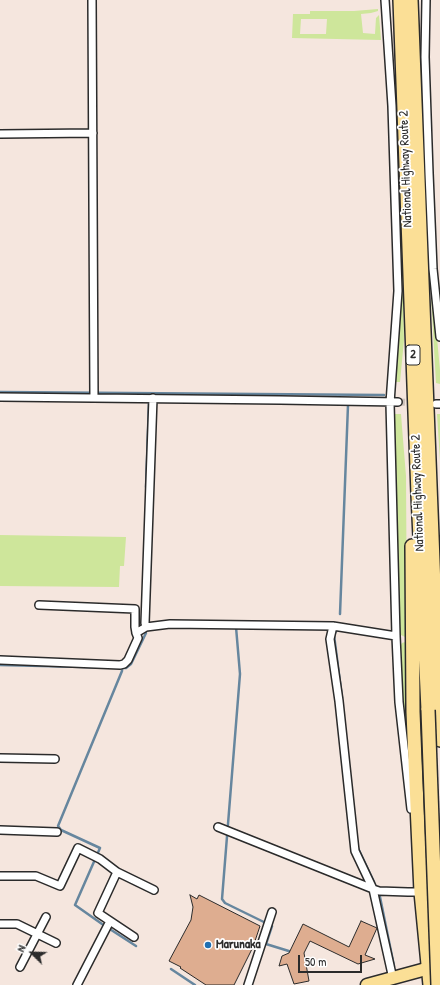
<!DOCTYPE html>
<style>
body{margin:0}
#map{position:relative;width:440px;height:985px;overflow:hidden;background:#f5e6de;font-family:"Patrick Hand",sans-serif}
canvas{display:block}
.north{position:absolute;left:12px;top:933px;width:40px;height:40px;-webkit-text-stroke:3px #fff;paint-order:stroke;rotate:293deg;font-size:11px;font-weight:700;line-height:16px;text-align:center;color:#2b2b2b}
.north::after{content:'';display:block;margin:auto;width:14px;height:18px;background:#2b2b2b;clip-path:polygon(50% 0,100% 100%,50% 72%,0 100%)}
.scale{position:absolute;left:298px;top:955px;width:64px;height:18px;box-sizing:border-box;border:2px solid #2b2b2b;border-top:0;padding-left:5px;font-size:12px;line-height:14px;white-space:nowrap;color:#2b2b2b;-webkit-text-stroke:3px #fff;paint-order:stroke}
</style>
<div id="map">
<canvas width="440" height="985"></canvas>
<div class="north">N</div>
<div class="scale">50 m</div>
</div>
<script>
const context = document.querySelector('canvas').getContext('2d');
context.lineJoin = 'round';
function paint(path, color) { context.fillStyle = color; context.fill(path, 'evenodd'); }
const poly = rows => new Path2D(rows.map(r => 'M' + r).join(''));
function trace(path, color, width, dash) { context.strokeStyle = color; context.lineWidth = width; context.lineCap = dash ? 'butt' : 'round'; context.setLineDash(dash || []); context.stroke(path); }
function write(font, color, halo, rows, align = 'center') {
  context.font = font + ' "Patrick Hand",sans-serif'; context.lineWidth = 3.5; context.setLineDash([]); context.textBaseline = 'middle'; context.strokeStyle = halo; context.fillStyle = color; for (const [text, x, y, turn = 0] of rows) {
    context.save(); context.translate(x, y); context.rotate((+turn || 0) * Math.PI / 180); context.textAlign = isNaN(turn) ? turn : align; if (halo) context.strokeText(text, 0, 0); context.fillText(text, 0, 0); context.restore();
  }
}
const green = poly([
 [378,9,378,11,371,13,361,14,363,33,375,34,376,18,379,15,381,40,292,38,293,14,310,14,310,11,354,11],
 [301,19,327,19,326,34,300,34],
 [402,294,403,295,404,340,400,382,393,382],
 [433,295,440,370,440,384,436,383,431,297],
 [393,414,401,414,402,427,406,476,407,638,399,634,396,503],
 [437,414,440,414,440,461],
 [0,535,126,537,124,566,120,566,119,587,0,586],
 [417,620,421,704,427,857,425,856,421,814],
 [405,642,409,642,409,744,407,742,403,707,401,645,402,643]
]);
const stream = poly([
 [0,392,384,395],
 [146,487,149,401],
 [340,614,348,405],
 [236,627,240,674,222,899,225,903,272,926,266,944,292,952],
 [338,629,336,631,334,635,342,698],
 [0,665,126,668,131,664,146,633,142,626,142,621],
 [122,669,122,671,58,826,61,830,100,848,75,905,102,924,136,946],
 [357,846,374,882],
 [380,897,394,966],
 [171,969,195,985]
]);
const building = poly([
 [190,895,197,899,199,895,260,926,253,947,234,985,206,985,180,968,181,967,169,961,191,920,193,907,190,895],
 [361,921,377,928,365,955,375,959,358,964,310,941,304,953,309,981,294,984,287,964,279,966,282,956,289,953,303,924,349,947,361,921]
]);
const streetTunnel = poly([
 [398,402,417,403]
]);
const street = poly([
 [92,0,94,398],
 [385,0,392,106,398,291,390,403,396,636,399,702,411,809],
 [426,0,425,57,429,173,433,269,440,337],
 [0,134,93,133],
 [0,397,280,400,398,402],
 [436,404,440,404],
 [39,605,135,609,135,627,136,633],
 [333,626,330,639,339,701,355,851,373,889,393,979],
 [146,627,145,623,153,398],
 [0,660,120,665,124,664,128,660,138,638,136,633,146,627,170,624,333,626,396,636],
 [0,758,55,759],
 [218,827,373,889,379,891,408,892,421,892],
 [0,830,57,832],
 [117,872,98,913,134,937],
 [0,876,36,876,60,886,78,848,100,859,117,872,154,890],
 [0,924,17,924,56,943],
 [20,967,46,917],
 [77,985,110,921],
 [248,985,272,912]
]);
const primary = poly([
 [367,985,437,966]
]);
const highway = poly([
 [400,0,418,495,428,710],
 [411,0,440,740],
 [412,546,413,712,415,761,421,892,430,985]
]);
const highwayBridge = poly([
 [428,710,438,985]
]);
const markers = [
 [208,945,4,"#1f6fb2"]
];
const shields = [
 [413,355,14]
];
const shieldNames = [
 ["2",413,355]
];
const streetNames = [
 ["National Highway Route 2",406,169,-92],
 ["National Highway Route 2",418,493,-92]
];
const poiNames = [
 ["Marunaka",216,945]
];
paint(green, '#cee69b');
trace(stream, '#66869e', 2.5);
paint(building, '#dead90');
trace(building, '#2b2b2b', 1);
trace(streetTunnel, '#cdc1ba', 7, [7, 3.5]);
trace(street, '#2b2b2b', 10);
trace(primary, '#2b2b2b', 15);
trace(highway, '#2b2b2b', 16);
trace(street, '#fff', 7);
trace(primary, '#fbdf96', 12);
trace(highway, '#fbdf96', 13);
trace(highwayBridge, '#2b2b2b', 16, []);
trace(highwayBridge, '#fbdf96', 13);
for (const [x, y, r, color] of markers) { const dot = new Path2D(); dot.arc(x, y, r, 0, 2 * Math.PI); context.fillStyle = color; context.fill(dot); trace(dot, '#fff', 1.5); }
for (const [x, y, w] of shields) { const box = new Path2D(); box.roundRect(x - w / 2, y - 10, w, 20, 3); context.fillStyle = '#fff'; context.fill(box); trace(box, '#2b2b2b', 1); }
write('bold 12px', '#2b2b2b', null, shieldNames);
write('13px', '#2b2b2b', '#fff', streetNames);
write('bold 13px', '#2b2b2b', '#fff', poiNames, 'left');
</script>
